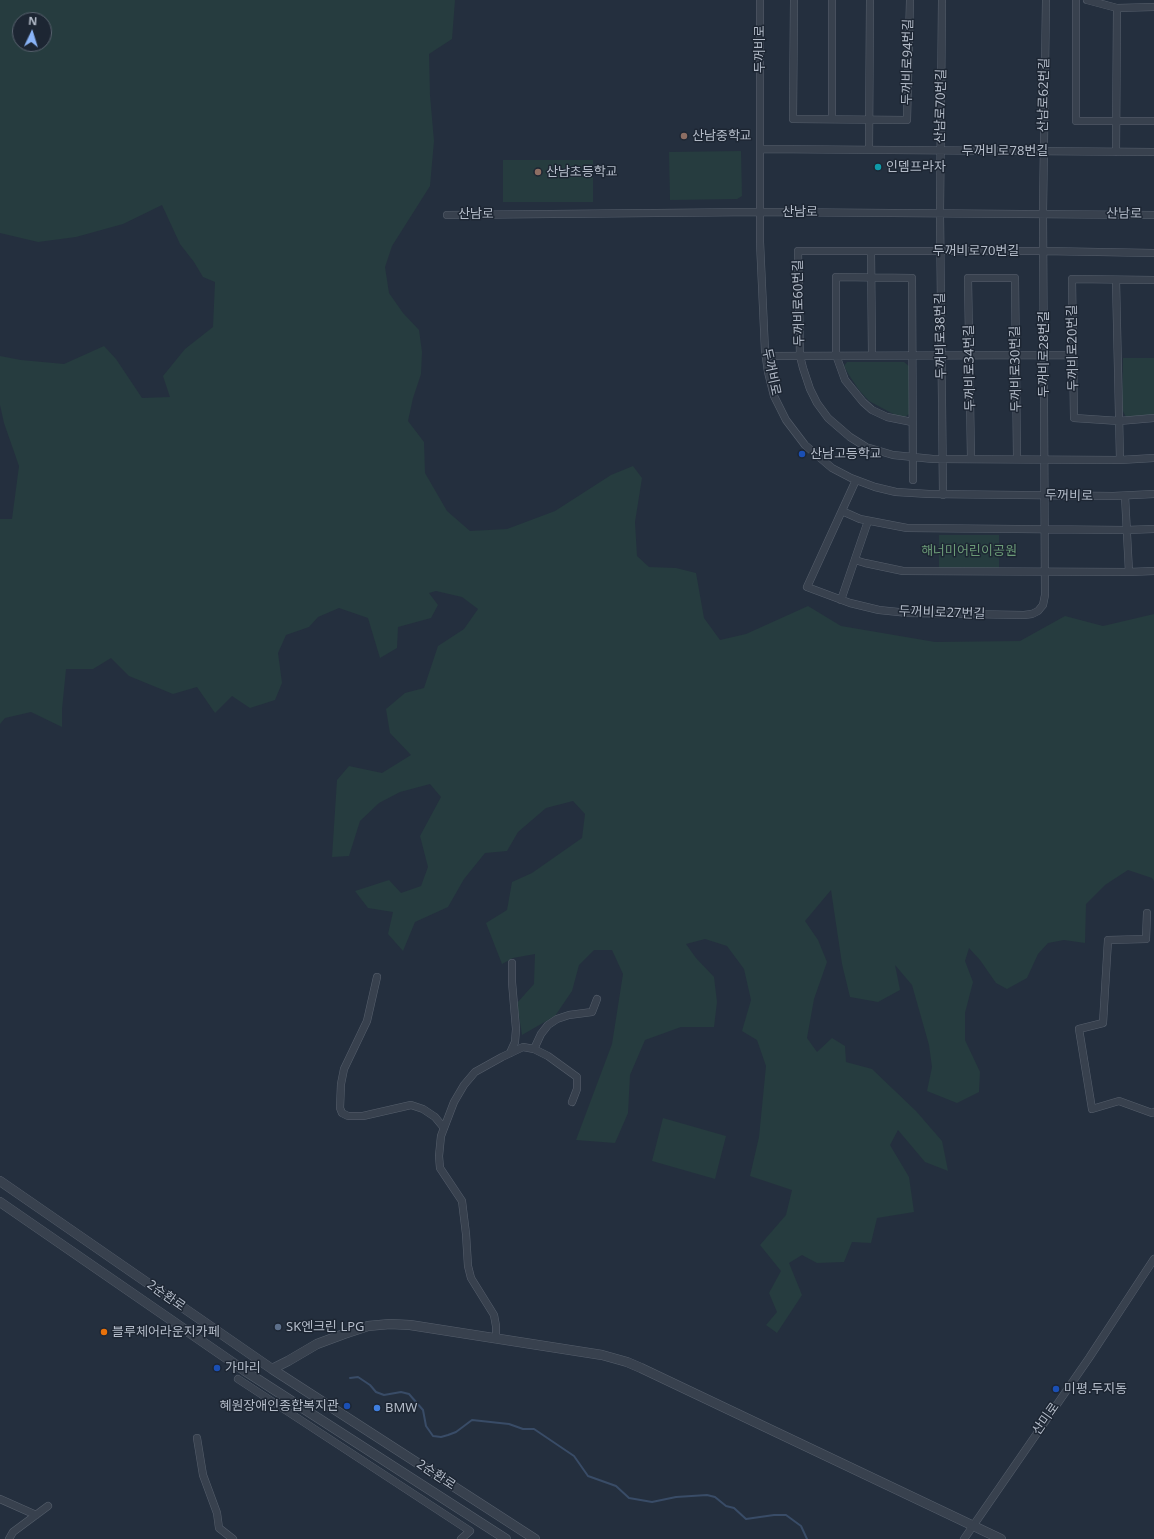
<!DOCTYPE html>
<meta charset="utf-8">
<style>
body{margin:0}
#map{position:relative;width:1154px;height:1539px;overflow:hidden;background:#242f3e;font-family:"Noto Sans",sans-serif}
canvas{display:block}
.north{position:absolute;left:12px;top:12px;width:40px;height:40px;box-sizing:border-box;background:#1d2633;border:1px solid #59626f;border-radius:50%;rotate:4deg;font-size:11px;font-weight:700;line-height:16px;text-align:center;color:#b4bcc9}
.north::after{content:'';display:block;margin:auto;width:14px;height:18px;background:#8ab4f8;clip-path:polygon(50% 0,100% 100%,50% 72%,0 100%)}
</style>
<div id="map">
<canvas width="1154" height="1539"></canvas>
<div class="north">N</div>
</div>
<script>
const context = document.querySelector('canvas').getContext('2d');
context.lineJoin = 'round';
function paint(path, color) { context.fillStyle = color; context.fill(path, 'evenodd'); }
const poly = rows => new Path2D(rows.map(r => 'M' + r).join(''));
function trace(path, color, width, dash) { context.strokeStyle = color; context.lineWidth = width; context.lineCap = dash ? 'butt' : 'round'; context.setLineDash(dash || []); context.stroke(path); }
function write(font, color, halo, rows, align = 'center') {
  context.font = font + ' "Noto Sans","Noto Sans KR",sans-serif'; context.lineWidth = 3; context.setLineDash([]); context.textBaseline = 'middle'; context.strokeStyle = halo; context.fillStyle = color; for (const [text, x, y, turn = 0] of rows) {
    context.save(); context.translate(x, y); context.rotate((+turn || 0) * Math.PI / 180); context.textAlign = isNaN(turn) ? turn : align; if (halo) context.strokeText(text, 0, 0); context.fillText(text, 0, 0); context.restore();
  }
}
const green = poly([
 [0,0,455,0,452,39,429,54,430,95,434,141,430,186,392,246,385,267,389,293,403,313,419,330,422,352,421,374,413,398,408,421,424,442,425,473,447,511,470,531,507,529,555,511,611,475,633,466,642,478,635,522,637,556,649,567,676,568,696,573,704,618,720,640,746,634,808,606,841,626,935,642,1020,641,1065,616,1103,626,1154,614,1154,881,1152,878,1128,870,1105,885,1086,904,1085,943,1064,940,1048,943,1038,954,1027,978,1007,989,996,983,980,960,969,948,965,961,973,982,965,1013,965,1040,980,1072,979,1092,957,1103,927,1091,932,1067,929,1045,912,985,895,965,900,990,878,1002,850,997,842,964,831,890,805,921,818,940,827,962,814,999,807,1038,817,1052,832,1038,845,1046,846,1062,872,1069,916,1111,942,1141,948,1171,925,1162,898,1130,890,1145,909,1177,914,1212,877,1218,871,1243,852,1242,844,1262,817,1263,802,1255,789,1263,802,1295,777,1333,766,1325,777,1312,769,1293,781,1271,760,1245,786,1215,792,1190,750,1176,759,1137,766,1066,757,1040,742,1031,751,1000,744,969,727,946,705,939,686,944,696,958,714,977,717,1002,714,1027,681,1027,645,1040,630,1075,628,1113,615,1143,576,1140,612,1044,623,974,612,950,594,950,579,965,572,991,555,1016,522,1035,517,1003,534,984,535,954,513,958,502,964,486,923,507,910,512,882,532,873,582,838,585,814,573,801,546,808,518,832,507,851,485,853,464,879,448,907,415,922,403,951,388,934,393,912,368,908,355,891,389,880,401,893,421,886,428,867,420,836,441,797,430,784,400,792,379,803,360,821,349,856,332,857,337,780,349,766,382,773,411,755,390,733,386,709,405,693,424,688,438,646,464,629,478,609,462,597,436,591,429,593,438,605,431,618,398,627,397,648,380,658,368,618,339,608,318,617,309,627,286,635,278,653,282,683,275,700,250,708,232,696,215,713,197,687,173,694,129,676,111,658,93,669,66,669,62,709,62,727,31,712,5,718,0,724,0,519,12,519,19,466,4,423,0,405,0,356,21,360,64,364,104,346,116,359,142,398,170,397,163,376,185,349,213,327,215,282,203,277,194,262,180,244,162,205,123,224,76,237,38,242,0,233],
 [20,20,44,20,44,44,20,44],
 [741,151,742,196,737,199,670,200,669,152],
 [503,160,593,160,593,202,503,202],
 [1123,358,1154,358,1154,417,1127,419,1122,409],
 [847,362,904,362,909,366,909,414,905,417,899,417,869,401,859,390,849,375,844,366],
 [939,535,999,535,999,568,939,568],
 [663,1118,726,1136,715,1179,652,1161]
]);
const stream = poly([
 [350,1378,358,1377,370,1385,376,1392,384,1395,401,1392,409,1394,423,1410,426,1426,433,1436,441,1437,448,1435,456,1432,472,1420,509,1424,523,1429,534,1429,574,1456,588,1476,616,1486,629,1498,652,1502,676,1497,707,1495,715,1497,726,1506,734,1508,746,1519,774,1515,786,1515,801,1526,807,1539]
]);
const minor = poly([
 [760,0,760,242,765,351,768,372,774,396,786,420,805,445,832,468,851,478,875,487,896,492,929,494,1113,496,1154,494],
 [794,0,793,119,907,120,910,0],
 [942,0,940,213,943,495],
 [1076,0,1076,121,1154,121],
 [1087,0,1117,8,1154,7],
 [832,119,832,0],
 [760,149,1154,152],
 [869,150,870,0],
 [1116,152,1117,8],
 [447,215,760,212,1154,215],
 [871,251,872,355],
 [1154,253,1043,251,798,251,800,356,803,368,810,389,817,403,828,418,850,437,866,447,893,455,933,459,1120,460,1154,458],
 [1116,280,1120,460],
 [1154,280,1072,279,1074,418,1119,421,1154,418],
 [766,356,1073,355],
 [912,422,887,417,872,410,863,402,845,380,836,355,836,277,912,278,913,480],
 [971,459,968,278,1015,278,1017,459],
 [856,480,807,587,850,603,879,610,908,613,1024,615,1032,614,1038,611,1043,605,1045,595,1043,213,1046,0],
 [1125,496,1129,572,1154,571],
 [842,511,860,519,907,528,1126,530,1154,529],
 [855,560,865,563,903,571,1129,572],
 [841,600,868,521],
 [1147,913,1146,939,1108,940,1103,1023,1079,1029,1092,1109,1119,1101,1152,1113,1154,1112],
 [377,977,367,1021,344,1069,341,1084,340,1108,342,1113,348,1116,363,1116,411,1105,423,1109,435,1117,444,1128],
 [534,1049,541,1034,548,1025,557,1019,569,1015,592,1012,597,999],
 [510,1053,515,1042,516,1029,512,982,512,963],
 [496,1338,496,1326,494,1315,471,1278,468,1266,466,1234,462,1201,440,1168,439,1156,441,1136,454,1102,464,1085,475,1072,502,1057,523,1047,534,1049,548,1056,577,1077,577,1089,572,1102],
 [238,1379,470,1531,461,1539],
 [197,1438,203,1475,217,1513,219,1528,233,1539],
 [0,1499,36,1515],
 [9,1539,13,1532,48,1506],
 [964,1539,1089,1358,1154,1259]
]);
const tertiary = poly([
 [0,1181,272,1369,535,1539],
 [0,1202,245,1371,506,1539],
 [272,1369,288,1361,317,1344,344,1334,368,1326,390,1324,410,1325,602,1355,627,1362,641,1368,1001,1539]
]);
const markers = [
 [684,136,4,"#8d6e63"],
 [878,167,4,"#0f9aa8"],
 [538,172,4,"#8d6e63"],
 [802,454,4,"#1a4fb4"],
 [278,1327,4,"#5c6f8a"],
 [104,1332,4,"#e8710a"],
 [217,1368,4,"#1a4fb4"],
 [1056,1389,4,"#1a4fb4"],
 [347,1406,4,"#1a4fb4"],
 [377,1408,4,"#3f7fe0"]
];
const streetNames = [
 ["두꺼비로",760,49,-90],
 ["두꺼비로94번길",908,62,-89],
 ["산남로62번길",1044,95,-89],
 ["산남로70번길",941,106,-89],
 ["두꺼비로78번길",1005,151],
 ["산남로",800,212],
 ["산남로",476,214],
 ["산남로",1124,214,1],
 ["두꺼비로70번길",976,251],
 ["두꺼비로60번길",799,303,-91],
 ["두꺼비로38번길",941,336,-91],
 ["두꺼비로20번길",1073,348,-91],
 ["두꺼비로28번길",1044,354,-90],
 ["두꺼비로34번길",970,368,-91],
 ["두꺼비로30번길",1016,369,-91],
 ["두꺼비로",771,372,78],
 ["두꺼비로",1069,496,1],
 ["두꺼비로27번길",942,613,2],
 ["2순환로",166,1296,35],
 ["산미로",1046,1419,-55],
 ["2순환로",436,1475,33]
];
const poiNames = [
 ["산남중학교",692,136],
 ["인뎀프라자",886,167],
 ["산남초등학교",546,172],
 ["산남고등학교",810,454],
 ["SK엔크린 LPG",286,1327],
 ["블루체어라운지카페",112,1332],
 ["가마리",225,1368],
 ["미평.두지동",1064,1389],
 ["혜원장애인종합복지관",339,1406,"right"],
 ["BMW",385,1408]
];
const parkNames = [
 ["해너미어린이공원",969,551]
];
paint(green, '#263c3f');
trace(stream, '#394c67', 2);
trace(minor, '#565f6c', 8);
trace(tertiary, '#565f6c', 10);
trace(minor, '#38414e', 7);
trace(tertiary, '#38414e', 9);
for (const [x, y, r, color] of markers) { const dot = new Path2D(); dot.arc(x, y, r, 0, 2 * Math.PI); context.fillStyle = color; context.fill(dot); trace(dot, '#1d2633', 1.5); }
write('13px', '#b4bcc9', '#1d2633', streetNames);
write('13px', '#b4bcc9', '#1d2633', poiNames, 'left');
write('13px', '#6b9a76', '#1d2633', parkNames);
</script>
